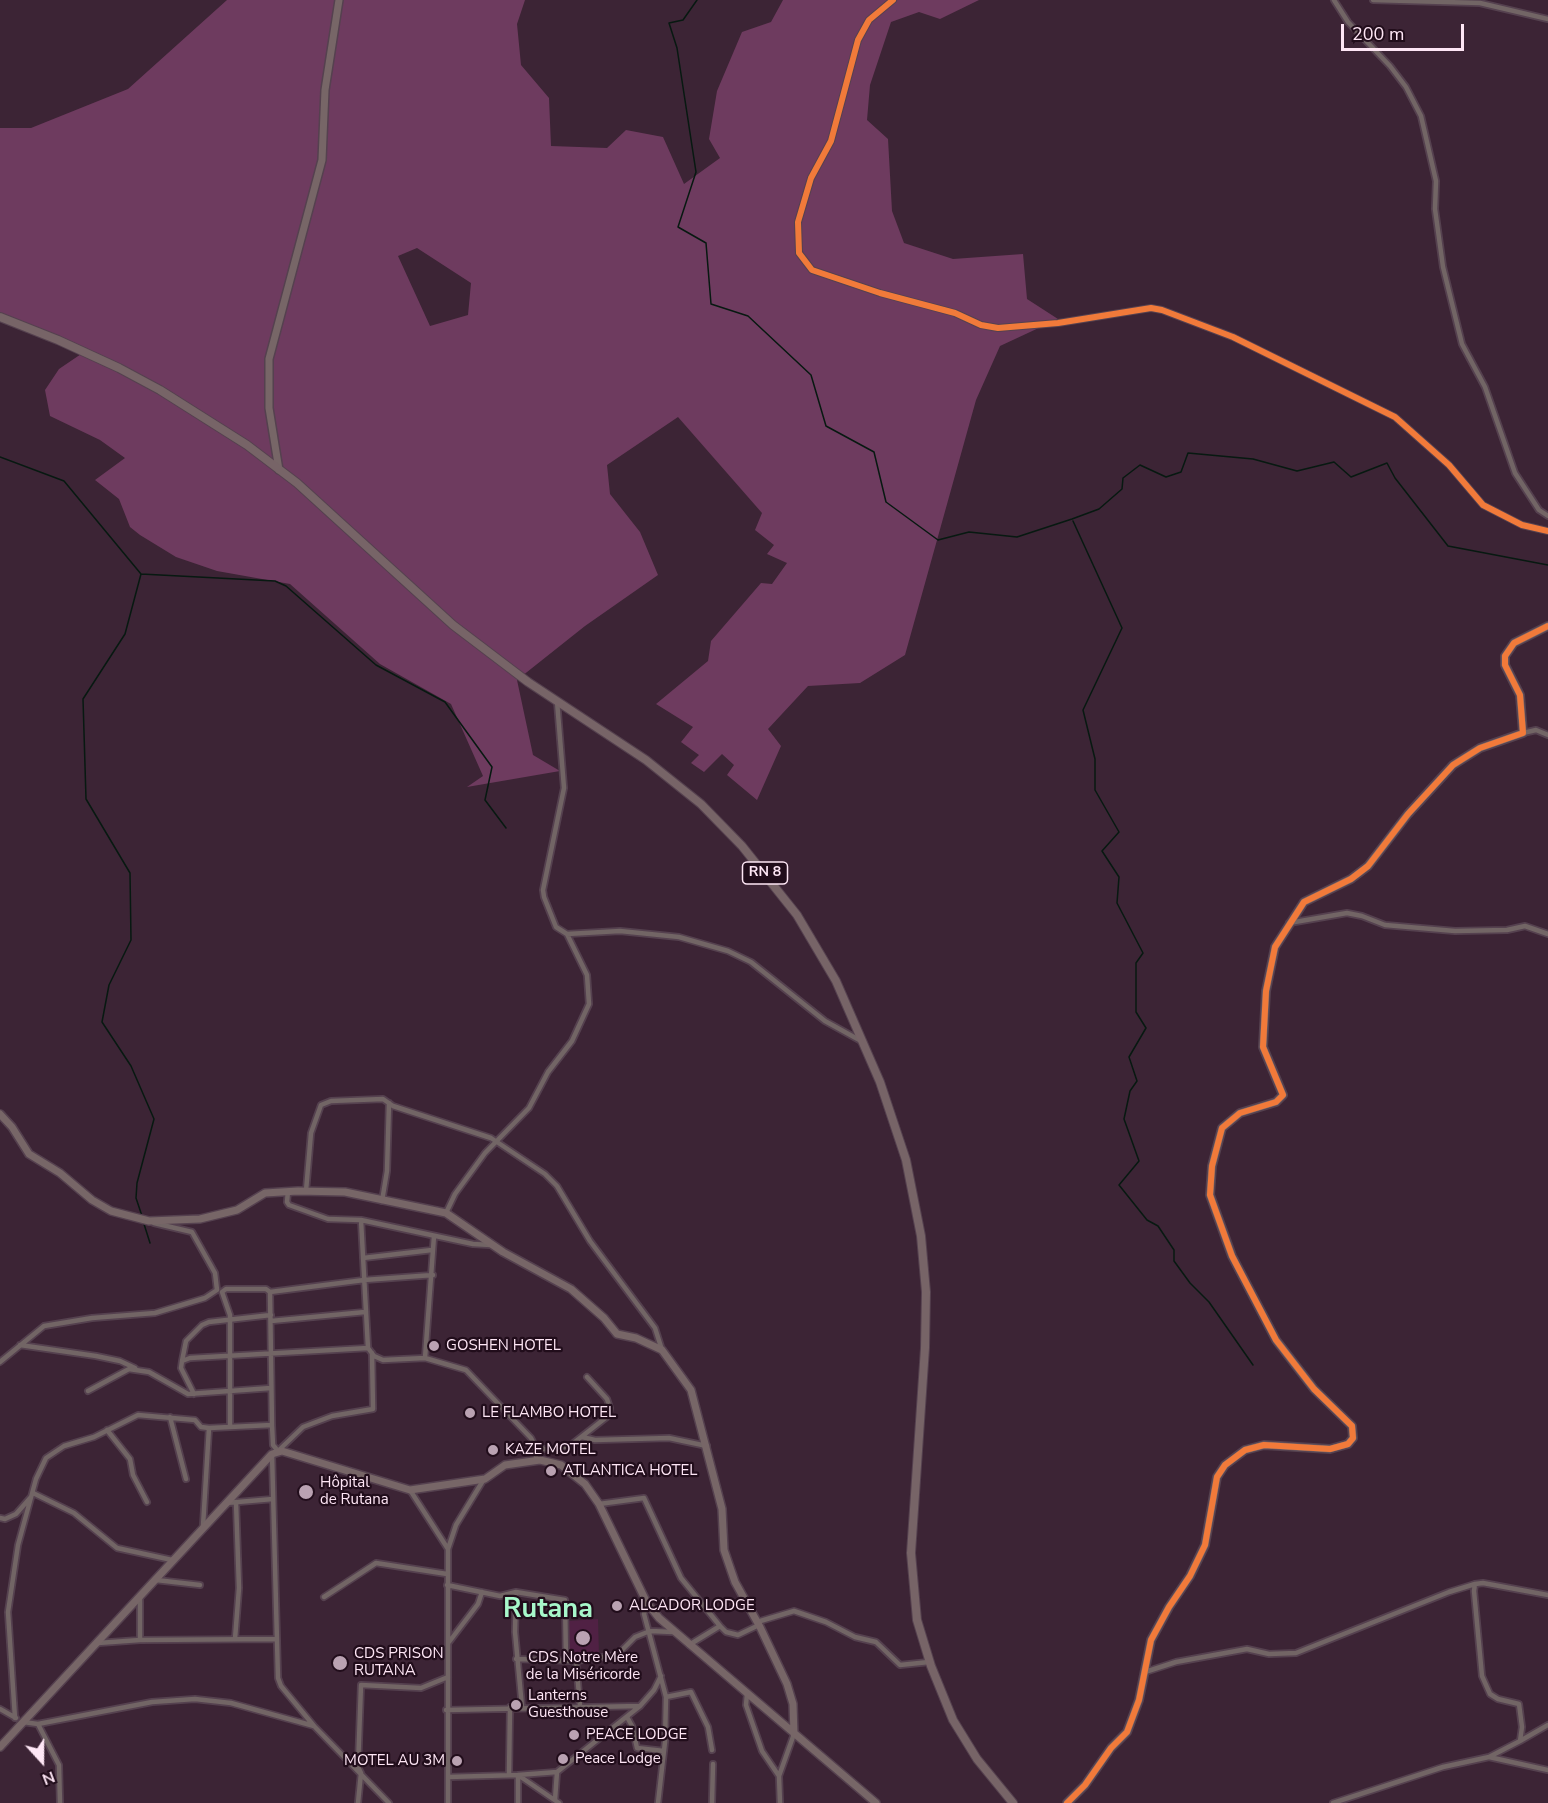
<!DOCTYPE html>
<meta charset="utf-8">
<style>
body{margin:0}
#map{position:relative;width:1548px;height:1803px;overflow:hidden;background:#3c2435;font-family:"Nunito Sans",sans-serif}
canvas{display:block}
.north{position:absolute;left:12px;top:1731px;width:60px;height:60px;-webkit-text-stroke:4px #210d1b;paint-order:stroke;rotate:159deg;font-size:16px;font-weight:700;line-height:24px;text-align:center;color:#fee6f5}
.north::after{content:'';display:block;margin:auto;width:21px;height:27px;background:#fee6f5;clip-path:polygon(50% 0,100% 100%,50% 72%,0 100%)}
.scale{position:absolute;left:1341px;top:24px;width:123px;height:27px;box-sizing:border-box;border:3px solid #fee6f5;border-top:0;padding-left:8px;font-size:18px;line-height:21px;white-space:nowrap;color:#fee6f5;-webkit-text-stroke:4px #210d1b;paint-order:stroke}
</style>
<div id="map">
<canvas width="1548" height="1803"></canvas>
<div class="north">N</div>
<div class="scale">200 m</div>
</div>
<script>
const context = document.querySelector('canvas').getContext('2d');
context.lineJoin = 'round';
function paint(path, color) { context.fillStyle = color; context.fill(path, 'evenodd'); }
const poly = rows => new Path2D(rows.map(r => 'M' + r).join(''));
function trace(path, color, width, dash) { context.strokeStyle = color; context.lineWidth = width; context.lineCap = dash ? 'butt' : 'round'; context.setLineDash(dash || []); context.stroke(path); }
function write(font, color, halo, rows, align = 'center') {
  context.font = font + ' "Nunito Sans",sans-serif'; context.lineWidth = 4.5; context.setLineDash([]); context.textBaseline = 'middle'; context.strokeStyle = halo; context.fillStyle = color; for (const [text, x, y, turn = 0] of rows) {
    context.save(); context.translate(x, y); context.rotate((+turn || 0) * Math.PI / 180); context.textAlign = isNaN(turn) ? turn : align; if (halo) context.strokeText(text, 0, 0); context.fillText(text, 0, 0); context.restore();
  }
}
const built = poly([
 [598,1619,599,1655,569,1656,568,1621]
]);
const green = poly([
 [227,0,525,0,517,24,521,65,549,98,551,146,607,148,626,130,663,137,684,184,720,158,709,139,717,91,742,32,771,22,783,0,979,0,940,19,919,12,891,22,870,85,867,120,888,139,892,211,904,243,953,259,1023,254,1027,299,1058,319,1000,346,976,400,905,655,860,683,808,686,768,729,781,746,757,800,727,775,734,765,722,754,704,772,691,763,699,755,681,742,693,727,656,704,708,661,711,641,761,583,772,584,787,563,767,554,774,545,755,530,762,513,678,417,607,465,610,494,640,532,658,575,585,626,517,680,533,755,560,771,467,787,483,776,451,704,380,664,290,584,217,571,176,557,140,535,130,527,119,499,95,480,125,458,100,440,50,416,45,390,59,369,87,350,0,313,0,128,31,128,128,89],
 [417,248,471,283,468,315,430,326,398,256]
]);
const stream = poly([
 [697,0,683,20,669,23,677,48,696,172,678,227,706,243,711,304,748,316,811,375,826,426,874,452,886,502,938,540,969,532,1017,537,1072,519,1099,509,1122,489,1123,478,1140,465,1166,477,1181,472,1188,453,1253,459,1297,471,1334,462,1351,477,1387,463,1395,478,1448,546,1548,565],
 [0,457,64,481,141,574,275,581,286,586,376,665,445,702,492,767,485,800,506,828],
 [1073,521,1122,628,1083,710,1095,759,1095,790,1119,832,1102,851,1119,877,1117,903,1143,953,1136,963,1136,1012,1146,1028,1129,1057,1137,1081,1130,1091,1124,1119,1139,1161,1119,1185,1147,1220,1158,1226,1174,1250,1174,1261,1190,1283,1209,1302,1253,1365],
 [141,574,125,634,83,699,86,799,130,873,131,940,109,985,102,1022,131,1066,154,1119,137,1183,136,1198,142,1216],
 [144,1224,150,1243]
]);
const street = poly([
 [893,0,869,20,858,40,831,141,811,178,798,222,799,253,812,270,880,293,955,313,981,325,998,328,1058,323,1151,308,1162,310,1233,337,1395,417,1449,465,1483,505,1522,525,1548,531],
 [1334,0,1348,22,1390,66,1406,87,1421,116,1436,181,1435,209,1443,267,1462,344,1485,387,1515,473,1539,510,1548,516],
 [1373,0,1480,3,1548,19],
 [1523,733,1536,730,1548,735],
 [1289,923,1347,913,1362,916,1385,925,1455,931,1507,930,1525,926,1548,934],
 [567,934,620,931,679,937,728,951,751,962,825,1021,863,1042],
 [288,1191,287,1202,289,1205,328,1219,361,1220,473,1244,491,1245],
 [306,1191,311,1133,321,1105,331,1101,383,1099,393,1106,491,1138,545,1174,557,1186,590,1241,655,1328,662,1350],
 [382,1201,387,1171,389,1103],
 [446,1213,455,1194,485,1153,529,1108,548,1072,572,1041,589,1004,587,975,567,934,556,927,544,897,543,890,564,788,557,701],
 [361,1220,368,1348],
 [363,1258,432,1250],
 [270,1292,272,1425,273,1445,278,1451,303,1427,332,1416,373,1409,372,1353],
 [271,1321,365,1312],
 [20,1345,96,1356,120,1361,135,1368],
 [425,1358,434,1236],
 [182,1361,186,1341,202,1325,209,1322,271,1315],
 [0,1362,44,1326,92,1318,155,1313,205,1298,217,1290,215,1273,192,1232,154,1223],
 [88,1391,129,1369,149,1372,188,1394,271,1388],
 [194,1394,181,1368,182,1361,190,1358,368,1348,374,1356,383,1360,425,1358,466,1370,531,1438,536,1448,536,1460],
 [170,1417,186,1479],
 [230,1427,230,1315,222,1292,226,1289,266,1289,270,1292,364,1280,433,1275],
 [107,1430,130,1459,133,1475,147,1502],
 [582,1437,595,1440,669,1438,707,1446],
 [536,1448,553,1450,571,1445,608,1416,610,1408,607,1399,587,1377],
 [272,1454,278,1678,281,1686,314,1726],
 [410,1490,448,1549],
 [33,1493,74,1513,117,1548,172,1560],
 [226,1503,273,1499],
 [599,1504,644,1498,681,1578,720,1626],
 [0,1518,5,1519,16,1514,31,1497],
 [203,1526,209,1428],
 [156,1580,200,1585],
 [447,1585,500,1596,516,1592],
 [140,1597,140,1640,277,1639],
 [324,1597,376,1563,447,1574],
 [647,1603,644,1614,666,1697,665,1742,658,1803],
 [757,1622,794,1611,826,1622,855,1637,876,1642,900,1665,929,1662],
 [235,1639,239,1588,236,1502],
 [449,1642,478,1604,482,1592],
 [98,1643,140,1640],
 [689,1645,720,1626,726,1632,738,1635,759,1625],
 [516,1659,576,1661],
 [1145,1672,1176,1662,1247,1649,1269,1654,1296,1653,1449,1592,1475,1584],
 [747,1694,746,1705,762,1751,779,1776],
 [666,1697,691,1692,708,1727,712,1750],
 [580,1706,576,1661,617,1655,635,1637,650,1631,673,1632],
 [522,1707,515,1632,516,1592,565,1600,566,1660],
 [0,1709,16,1718],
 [446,1710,640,1706],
 [627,1717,632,1726,637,1748,664,1751],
 [15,1718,8,1612,18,1545,36,1479,46,1458,64,1446,94,1437,138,1415,195,1420,201,1427,209,1428,272,1425],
 [23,1722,38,1724,152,1702,195,1699,231,1703,314,1726,389,1803],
 [38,1724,59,1765,60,1803],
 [1520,1741,1548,1725],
 [1489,1757,1548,1770],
 [509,1775,510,1707],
 [448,1777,518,1775,559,1803],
 [555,1800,557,1772,640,1706,654,1690,661,1676],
 [358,1803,361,1773,358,1767,361,1685,421,1688,448,1677],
 [448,1803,448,1549,456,1525,484,1479],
 [518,1803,518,1775,557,1772],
 [712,1803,713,1764],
 [780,1803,779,1776,794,1734],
 [1333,1803,1443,1767,1489,1757,1520,1741,1522,1727,1519,1704,1498,1699,1490,1694,1482,1676,1474,1591,1475,1584,1483,1583,1548,1595]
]);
const secondary = poly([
 [279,470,269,408,269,359,322,160,325,90,339,0],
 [0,1114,12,1127,29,1154,60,1173,92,1200,111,1211,149,1221,200,1219,237,1210,265,1193,298,1191,345,1192,446,1213,503,1252,571,1289,604,1318,617,1334,636,1338,662,1350,691,1390,722,1509,724,1550,735,1582,760,1627,787,1684,793,1704,794,1734],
 [0,1747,272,1454,282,1451,410,1490,485,1479,505,1465,540,1460,561,1465,585,1484,599,1504,647,1603,659,1618,876,1803],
 [1067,1803,1085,1785,1111,1748,1127,1732,1139,1700,1151,1640,1169,1607,1190,1576,1205,1545,1217,1477,1225,1465,1245,1450,1264,1445,1330,1449,1348,1444,1353,1438,1352,1426,1314,1389,1276,1340,1232,1256,1210,1195,1212,1166,1222,1128,1240,1113,1276,1102,1283,1095,1263,1047,1266,991,1275,947,1304,902,1351,879,1368,866,1408,814,1453,765,1480,748,1523,733,1520,695,1505,665,1505,656,1514,643,1548,626]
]);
const primary = poly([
 [0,317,58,340,119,368,160,390,247,445,297,483,453,625,528,682,646,760,701,804,742,846,797,915,836,981,880,1082,906,1160,921,1236,926,1292,925,1348,911,1553,917,1620,931,1666,953,1720,977,1759,1013,1803]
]);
const cycleway = poly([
 [893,0,869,20,858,40,831,141,811,178,798,222,799,253,812,270,880,293,955,313,981,325,998,328,1058,323,1151,308,1162,310,1233,337,1395,417,1449,465,1483,505,1522,525,1548,531],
 [1067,1803,1085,1785,1111,1748,1127,1732,1139,1700,1151,1640,1169,1607,1190,1576,1205,1545,1217,1477,1225,1465,1245,1450,1264,1445,1330,1449,1348,1444,1353,1438,1352,1426,1314,1389,1276,1340,1232,1256,1210,1195,1212,1166,1222,1128,1240,1113,1276,1102,1283,1095,1263,1047,1266,991,1275,947,1304,902,1351,879,1368,866,1408,814,1453,765,1480,748,1523,733,1520,695,1505,665,1505,656,1514,643,1548,626]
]);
const markers = [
 [434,1346,6,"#baa2b2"],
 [470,1413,6,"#baa2b2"],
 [493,1450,6,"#baa2b2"],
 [551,1471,6,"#baa2b2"],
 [306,1492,8,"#baa2b2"],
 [617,1606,6,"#baa2b2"],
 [583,1638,8,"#baa2b2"],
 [340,1663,8,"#baa2b2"],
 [516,1705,6,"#baa2b2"],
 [574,1735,6,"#baa2b2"],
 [563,1759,6,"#baa2b2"],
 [457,1761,6,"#baa2b2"]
];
const shields = [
 [765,873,45]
];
const shieldNames = [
 ["RN 8",765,873]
];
const poiNames = [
 ["GOSHEN HOTEL",446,1346],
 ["LE FLAMBO HOTEL",482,1413],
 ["KAZE MOTEL",505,1450],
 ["ATLANTICA HOTEL",563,1471],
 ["Hôpital",320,1483],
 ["de Rutana",320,1500],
 ["ALCADOR LODGE",629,1606],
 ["CDS PRISON",354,1654],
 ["RUTANA",354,1671],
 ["CDS Notre Mère",583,1658,"center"],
 ["de la Miséricorde",583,1675,"center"],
 ["Lanterns",528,1696],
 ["Guesthouse",528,1713],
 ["PEACE LODGE",586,1735],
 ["Peace Lodge",575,1759],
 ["MOTEL AU 3M",445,1761,"right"]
];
const townNames = [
 ["Rutana",548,1610]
];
paint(built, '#502144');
paint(green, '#6e3b5f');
trace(stream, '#071911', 1.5);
trace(street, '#55414f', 8);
trace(secondary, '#55414f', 10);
trace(primary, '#55414f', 10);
trace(street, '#726565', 4.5);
trace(secondary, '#776667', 7);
trace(primary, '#776467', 8);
trace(cycleway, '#f17a3a', 6);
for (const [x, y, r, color] of markers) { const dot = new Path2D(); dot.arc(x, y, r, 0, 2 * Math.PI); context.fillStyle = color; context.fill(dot); trace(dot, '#210d1b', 2); }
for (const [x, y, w] of shields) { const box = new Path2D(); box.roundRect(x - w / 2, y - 11, w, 22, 4.5); context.fillStyle = '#210d1b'; context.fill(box); trace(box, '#fee6f5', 1.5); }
write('bold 14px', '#fee6f5', null, shieldNames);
write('15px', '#fee6f5', '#210d1b', poiNames, 'left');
write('bold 27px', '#a7f7ca', '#210d1b', townNames);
</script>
